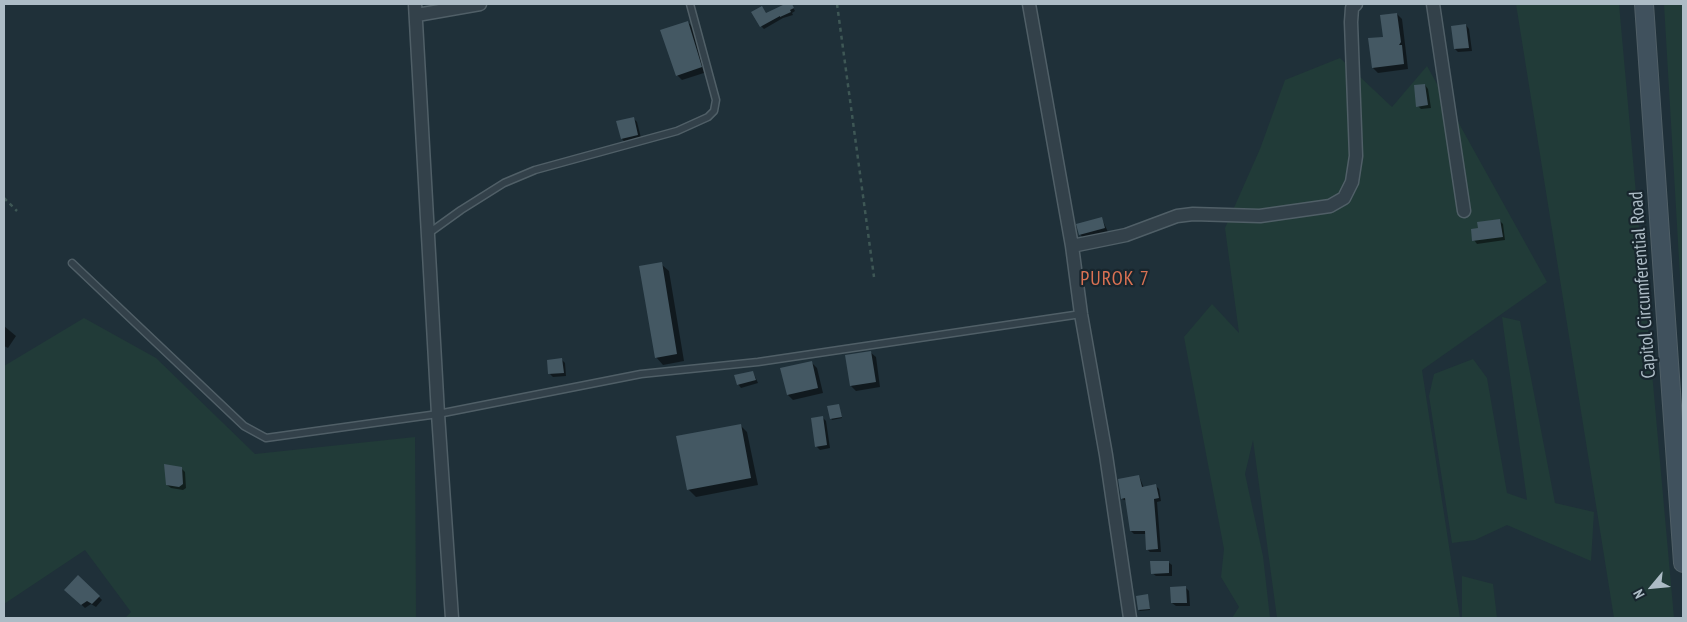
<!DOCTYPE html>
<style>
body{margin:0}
#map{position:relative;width:1687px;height:622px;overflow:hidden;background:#1f3039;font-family:"PT Sans Narrow",sans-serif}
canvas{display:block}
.frame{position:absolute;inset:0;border:5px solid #adbcc6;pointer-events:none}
.north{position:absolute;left:1627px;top:562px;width:50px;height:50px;-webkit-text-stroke:4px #18262e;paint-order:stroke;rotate:242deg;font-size:14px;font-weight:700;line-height:20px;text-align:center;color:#adbcc6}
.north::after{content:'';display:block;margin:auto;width:18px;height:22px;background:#adbcc6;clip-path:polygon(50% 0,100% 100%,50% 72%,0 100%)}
</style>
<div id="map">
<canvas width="1687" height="622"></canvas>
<div class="frame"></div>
<div class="north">N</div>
</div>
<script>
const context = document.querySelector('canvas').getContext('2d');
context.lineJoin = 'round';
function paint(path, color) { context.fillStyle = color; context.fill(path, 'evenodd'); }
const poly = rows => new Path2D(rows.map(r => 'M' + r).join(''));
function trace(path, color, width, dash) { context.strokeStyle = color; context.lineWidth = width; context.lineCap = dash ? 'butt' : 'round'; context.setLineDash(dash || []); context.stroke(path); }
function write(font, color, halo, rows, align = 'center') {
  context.font = font + ' "PT Sans Narrow",sans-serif'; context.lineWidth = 4.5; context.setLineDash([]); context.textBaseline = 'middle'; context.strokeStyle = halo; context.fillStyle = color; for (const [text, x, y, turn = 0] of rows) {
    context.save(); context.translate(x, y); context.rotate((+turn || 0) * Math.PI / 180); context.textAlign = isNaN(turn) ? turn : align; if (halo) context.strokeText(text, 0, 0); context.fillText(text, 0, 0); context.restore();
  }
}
const green = poly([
 [1516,4,1619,4,1674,618,1614,618],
 [1664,4,1683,4,1683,327],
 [1340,58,1392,107,1427,66,1547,282,1422,370,1460,618,1277,618,1253,440,1245,474,1263,556,1270,618,1232,618,1239,607,1221,577,1224,549,1184,337,1212,304,1239,333,1225,228,1260,149,1285,80],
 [1502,317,1520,321,1555,503,1594,512,1591,561,1507,525,1475,540,1452,543,1429,396,1434,374,1473,359,1487,378,1507,493,1527,500],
 [84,318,156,358,255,454,415,437,416,618,125,618,131,612,85,550,4,604,4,366],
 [1462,576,1493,584,1497,618,1462,618]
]);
const shadow = poly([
 [787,4,791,4,795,11,792,13,793,15,783,18,764,29,761,26,766,14],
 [1397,14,1402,19,1408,69,1378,73,1373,68],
 [688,22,693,28,707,72,682,80,677,75],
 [1466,25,1469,29,1472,51,1458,52,1455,49],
 [1425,85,1428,89,1431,108,1421,109,1418,106],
 [633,118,637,122,641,138,625,142,622,139,617,122],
 [1102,219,1108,232,1083,238,1080,234],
 [1500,221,1503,224,1505,240,1477,244,1474,240],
 [661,264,669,271,684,361,663,365,656,357],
 [4,326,16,336,8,348,4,346],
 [870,352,876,357,880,387,856,391,851,386],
 [561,359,565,363,566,376,553,377,550,374],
 [812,363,817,368,823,393,793,400,788,395],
 [753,372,758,383,741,388,738,384],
 [839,406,842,418,832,420,831,418],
 [822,417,826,421,830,448,820,450,816,446],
 [740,425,747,432,758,485,696,497,688,489],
 [181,468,185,472,186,488,183,490,171,488,167,485],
 [1139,476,1144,488,1156,486,1159,489,1161,501,1157,502,1161,552,1150,552,1147,549,1147,534,1134,534,1131,531,1127,501,1122,499,1119,480],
 [1168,562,1172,565,1172,576,1156,576,1152,573],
 [79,577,102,600,96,607,91,604,85,608,66,590],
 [1185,587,1189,591,1190,606,1176,606,1172,603],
 [1148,596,1150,610,1140,611,1139,610]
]);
const building = poly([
 [785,4,792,4,794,8,790,10,791,12,780,17,780,16,760,27,751,12,762,6,766,13],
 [1397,13,1401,42,1399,45,1402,45,1404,64,1372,68,1368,38,1383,37,1380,15],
 [688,21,702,67,676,76,660,30],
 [1466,24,1469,48,1454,49,1451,26],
 [1425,84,1428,105,1416,107,1414,85],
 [634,117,638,135,621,139,616,121],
 [1102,217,1105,228,1079,235,1076,224],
 [1500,219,1503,237,1472,241,1471,229,1478,228,1477,222],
 [662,262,677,354,655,358,639,266],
 [871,351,876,382,850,386,845,355],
 [562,358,564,373,548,374,547,360],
 [812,361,818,388,787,395,780,368],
 [753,371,756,380,737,385,734,375],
 [839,404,842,417,830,419,827,406],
 [823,416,827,445,815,447,811,418],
 [741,424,751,478,687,490,676,436],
 [164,464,182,467,183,484,179,487,166,485],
 [1139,475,1142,487,1156,484,1159,498,1154,499,1158,549,1146,550,1145,531,1130,531,1125,498,1121,499,1118,479],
 [1150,561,1169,561,1169,573,1151,574],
 [78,575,100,596,92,604,87,601,81,605,64,590],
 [1186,586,1187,603,1171,603,1170,587],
 [1148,594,1150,609,1138,610,1136,596]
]);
const path = poly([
 [837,4,874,277],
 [4,198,17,211]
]);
const lane = poly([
 [429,233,461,210,504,183,535,170,677,131,708,117,714,111,716,100,690,4],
 [72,263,244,426,266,438,438,414,641,374,758,362,1081,314]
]);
const street = poly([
 [415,4,438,414,452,618],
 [1029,4,1072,246,1081,314,1106,455,1130,618],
 [1433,4,1464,211],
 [417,15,480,4],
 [1072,246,1126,235,1177,216,1193,214,1260,216,1330,206,1344,198,1352,182,1356,156,1351,22,1352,8,1356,4]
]);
const secondary = poly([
 [1644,4,1683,563]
]);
const streetNames = [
 ["Capitol Circumferential Road",1643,285,-94]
];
const neighbourhoodNames = [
 ["PUROK 7",1115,279]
];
paint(green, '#213b38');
paint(shadow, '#0007');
paint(building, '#445863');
trace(lane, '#505f67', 9);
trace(street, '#505f67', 15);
trace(secondary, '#505f67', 20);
trace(path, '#3e5755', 2.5, [4, 4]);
trace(lane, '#33414a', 6);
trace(street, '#33414a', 12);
trace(secondary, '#40515d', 18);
write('19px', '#adbcc6', '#18262e', streetNames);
context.letterSpacing = '1px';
write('20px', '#db7253', '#18262e', neighbourhoodNames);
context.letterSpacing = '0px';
</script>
